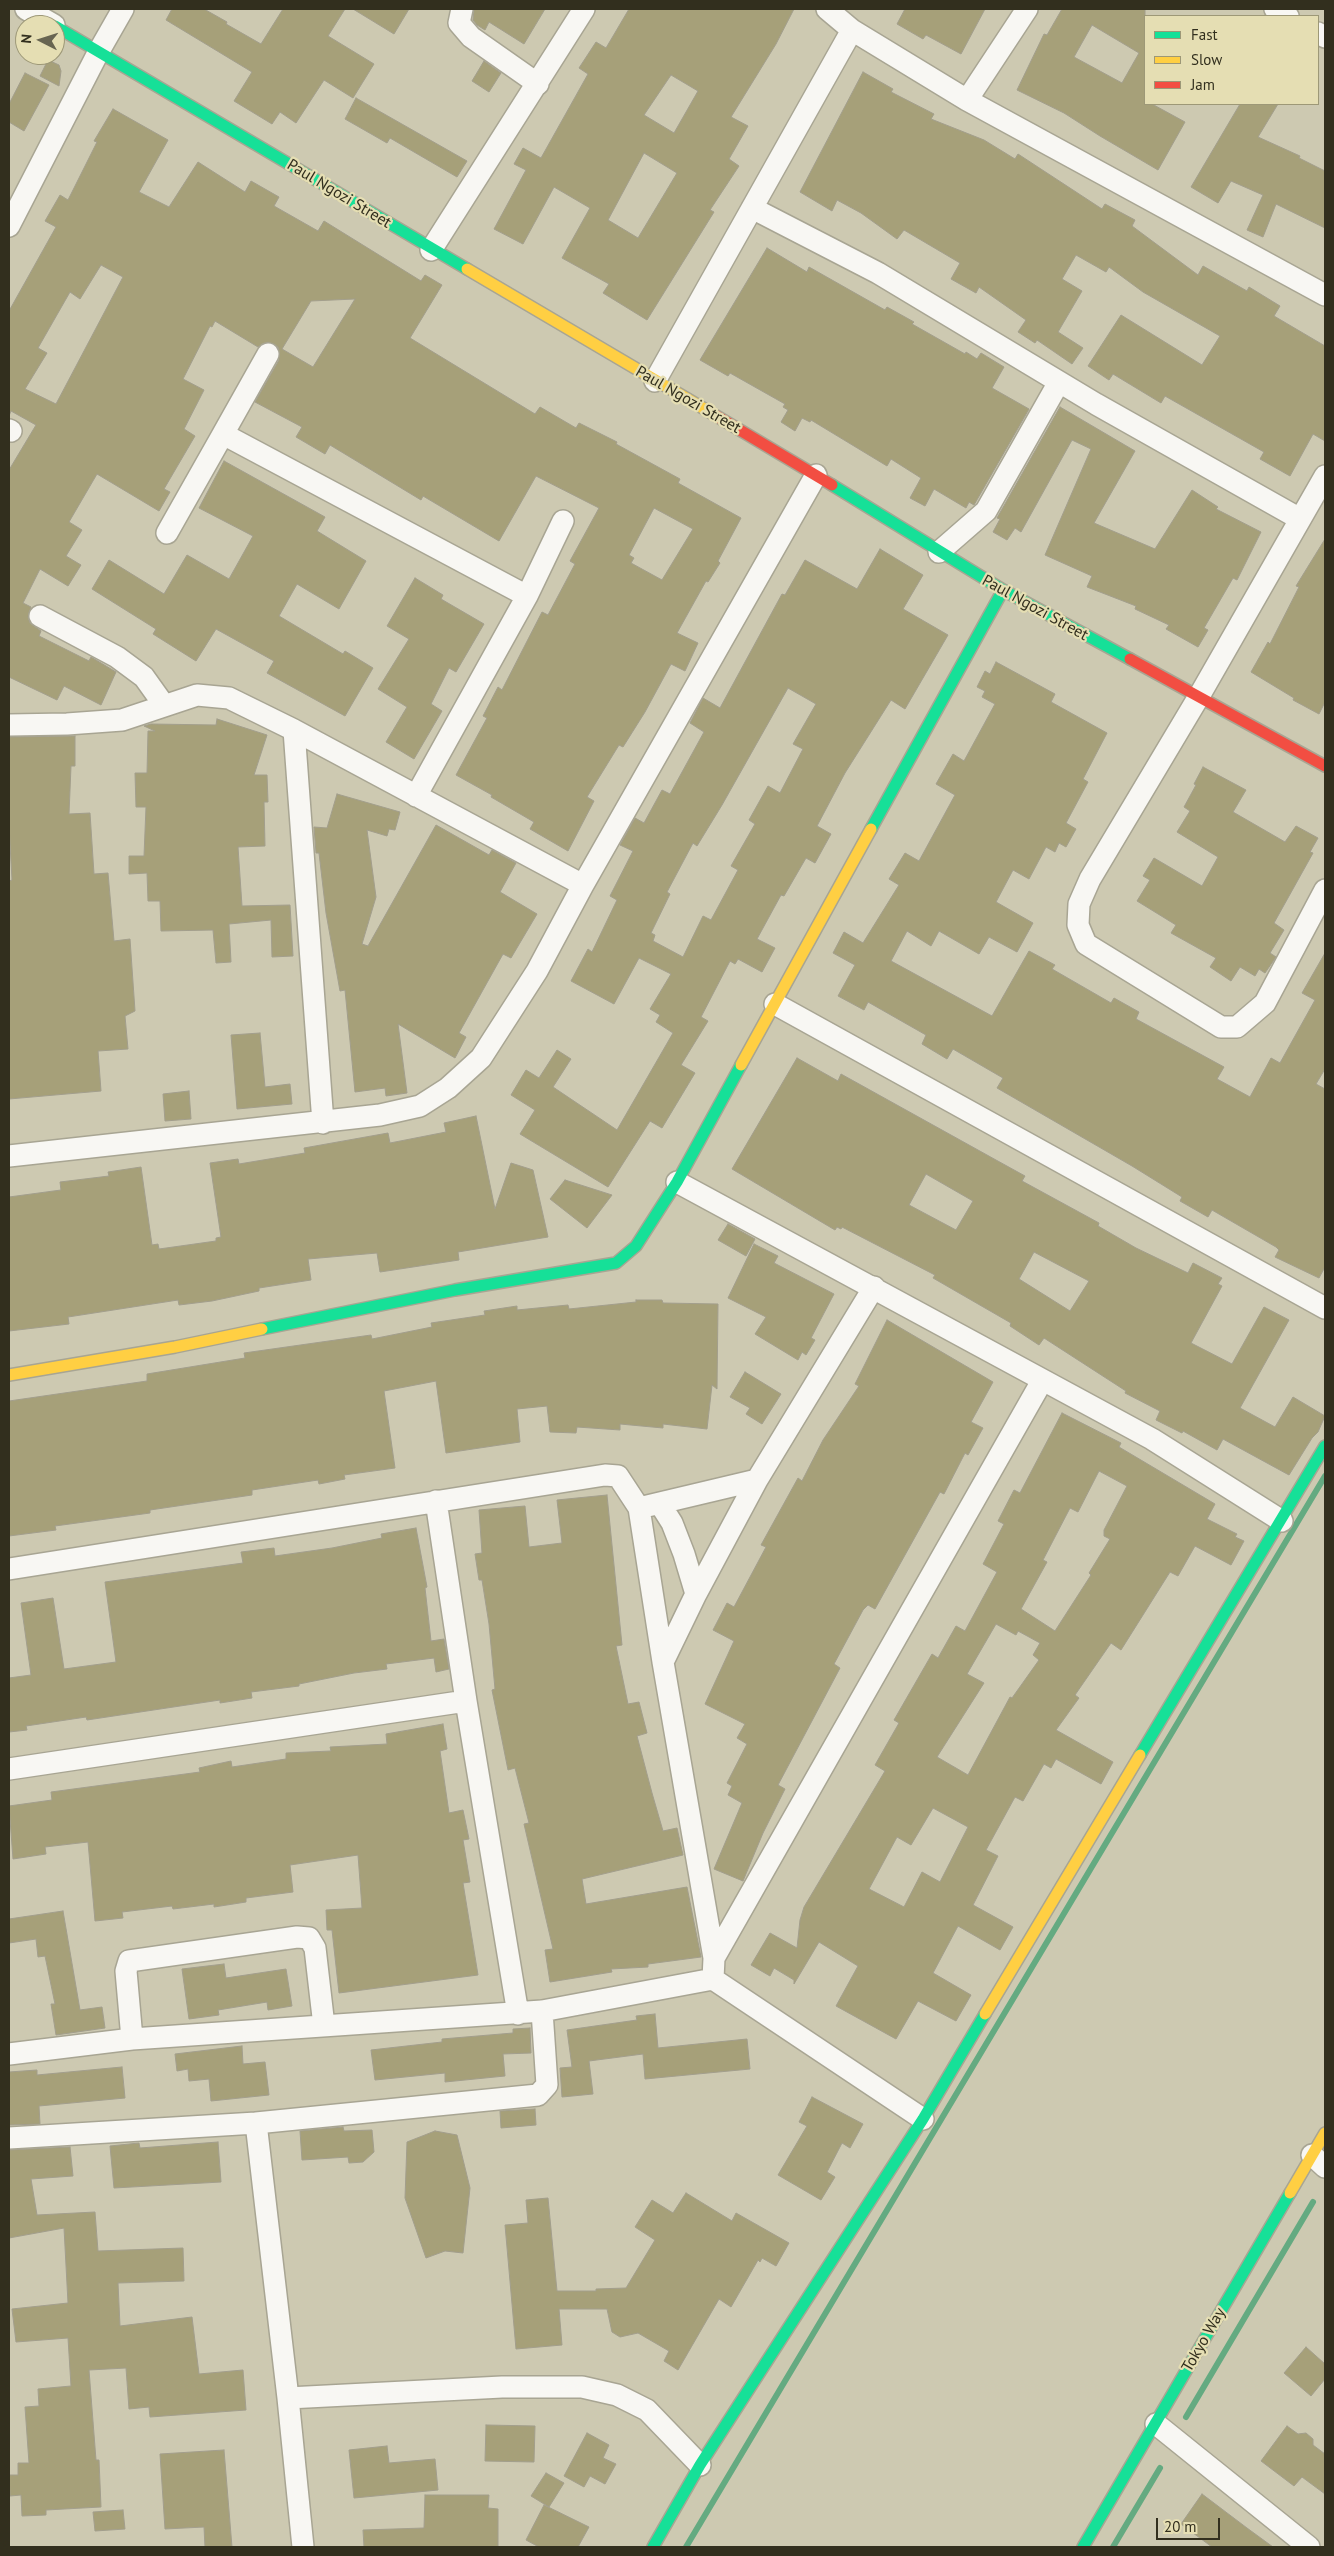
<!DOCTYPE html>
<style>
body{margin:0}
#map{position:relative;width:1334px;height:2556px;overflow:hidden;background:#cdc9b1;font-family:"PT Sans",sans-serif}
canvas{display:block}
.frame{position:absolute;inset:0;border:10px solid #322f1e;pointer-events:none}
.legend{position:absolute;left:1144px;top:15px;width:175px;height:90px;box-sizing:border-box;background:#e5deb3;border:1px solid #9d9877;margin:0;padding:6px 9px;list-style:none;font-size:15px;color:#322f1e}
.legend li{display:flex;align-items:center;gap:10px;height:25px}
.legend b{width:25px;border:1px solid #9d9877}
.north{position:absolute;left:15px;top:15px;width:50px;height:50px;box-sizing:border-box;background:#e5deb3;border:1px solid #9d9877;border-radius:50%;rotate:275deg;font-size:14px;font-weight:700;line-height:20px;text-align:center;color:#322f1e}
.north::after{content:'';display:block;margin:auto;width:18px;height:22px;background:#686551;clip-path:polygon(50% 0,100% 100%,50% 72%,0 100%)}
.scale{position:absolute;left:1156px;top:2518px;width:64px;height:22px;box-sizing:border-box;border:2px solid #322f1e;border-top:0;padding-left:6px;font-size:15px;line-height:18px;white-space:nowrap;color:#322f1e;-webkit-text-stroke:4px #e5deb3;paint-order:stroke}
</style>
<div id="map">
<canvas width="1334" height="2556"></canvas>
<div class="frame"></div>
<ul class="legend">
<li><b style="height:6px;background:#16e098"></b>Fast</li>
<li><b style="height:6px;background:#ffcf43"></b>Slow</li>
<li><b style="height:6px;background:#f24e42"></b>Jam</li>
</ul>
<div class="north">N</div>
<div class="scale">20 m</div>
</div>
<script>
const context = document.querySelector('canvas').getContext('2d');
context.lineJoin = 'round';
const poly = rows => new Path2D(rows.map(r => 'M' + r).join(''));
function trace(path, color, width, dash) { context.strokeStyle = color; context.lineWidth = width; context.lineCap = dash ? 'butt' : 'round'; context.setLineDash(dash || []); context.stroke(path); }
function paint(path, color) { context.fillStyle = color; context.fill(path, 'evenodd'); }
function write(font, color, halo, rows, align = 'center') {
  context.font = font + ' "PT Sans",sans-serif'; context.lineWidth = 4.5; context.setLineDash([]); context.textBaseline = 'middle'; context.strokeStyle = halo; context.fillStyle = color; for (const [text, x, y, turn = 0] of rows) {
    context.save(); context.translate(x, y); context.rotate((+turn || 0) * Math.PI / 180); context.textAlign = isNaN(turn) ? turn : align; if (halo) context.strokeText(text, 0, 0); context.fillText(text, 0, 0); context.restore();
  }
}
const stream = poly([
 [1186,2417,1313,2202],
 [686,2547,1325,1476],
 [1113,2547,1160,2468]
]);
const building = poly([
 [172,9,204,9,227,22,226,24,261,44,283,9,345,9,328,36,374,64,353,98,324,80,296,123,280,112,272,124,234,101,252,72,166,20,172,9],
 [353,9,409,9,394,34,353,9],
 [474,9,545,9,524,44,489,22,485,30,477,25,473,20,474,9],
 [629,9,794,9,776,44,731,117,748,126,729,159,739,166,710,210,714,212,647,320,603,293,609,284,562,258,590,208,554,187,523,244,494,229,526,170,514,164,523,148,541,158,588,74,579,68,596,42,606,48,629,9],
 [671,75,698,91,674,133,644,115,671,75],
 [644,153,677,173,638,238,608,220,644,153],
 [905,9,985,9,961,54,926,35,923,39,897,24,905,9],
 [1062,9,1145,9,1145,104,1152,104,1185,122,1158,170,1100,136,1064,113,1017,90,1044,34,1047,35,1062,9],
 [1092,25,1139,53,1122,83,1074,57,1092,25],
 [48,60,59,65,61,71,59,86,40,76,48,60],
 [484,61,501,73,489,92,472,81,484,61],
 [863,72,893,89,891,92,934,114,931,119,984,140,1015,159,1018,154,1102,209,1105,204,1135,220,1132,226,1198,275,1203,266,1247,291,1249,287,1280,306,1274,316,1325,346,1325,441,1313,434,1290,476,1260,459,1264,452,1165,396,1161,403,1113,374,1109,380,1088,366,1121,315,1202,365,1220,336,1143,292,1109,267,1106,272,1076,255,1062,279,1082,291,1058,332,1083,348,1072,364,1037,340,1035,343,1018,332,1026,320,979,287,976,293,951,279,960,263,904,230,897,239,861,213,837,200,832,211,800,192,863,72],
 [25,73,49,85,24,131,9,122,9,104,25,73],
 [356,98,467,161,457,177,390,138,387,143,345,119,356,98],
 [1240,104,1278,104,1258,137,1300,156,1299,158,1325,171,1325,228,1276,204,1263,237,1247,230,1263,195,1231,181,1218,203,1191,187,1240,104],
 [113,109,168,140,139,192,169,207,198,162,245,192,251,181,279,197,274,206,318,231,324,221,421,281,425,275,442,285,410,338,535,414,540,407,576,428,579,423,617,442,616,444,680,479,678,483,741,518,718,561,720,563,708,582,706,581,677,633,698,643,685,671,671,664,645,712,623,747,619,745,587,797,594,801,568,851,530,829,534,822,491,797,492,795,456,775,487,718,483,716,498,687,502,690,542,612,548,615,575,564,570,561,599,508,536,476,499,541,423,496,421,500,330,445,325,454,296,437,302,427,255,402,279,360,278,347,268,342,258,347,215,321,212,327,210,326,183,379,204,390,184,429,195,436,164,489,170,492,159,511,97,474,69,522,82,530,66,556,81,565,68,586,40,569,23,603,31,607,28,617,30,623,41,631,39,636,89,661,91,657,116,672,101,705,64,686,57,700,9,677,9,470,36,425,11,411,9,416,9,311,56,227,45,221,60,195,68,200,97,142,94,141,113,109],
 [101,265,123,277,56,404,25,389,47,353,38,348,70,292,80,299,101,265],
 [355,299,313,367,282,349,311,301,355,299],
 [654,508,693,529,662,580,631,563,634,558,629,555,654,508],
 [767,248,807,272,809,267,885,310,887,307,914,322,912,324,965,354,966,352,977,359,981,353,1004,367,992,388,1029,409,974,505,969,502,966,508,934,489,925,506,910,498,921,478,891,459,887,466,811,420,810,422,802,418,795,431,781,422,788,410,783,407,785,404,730,373,728,376,700,360,767,248],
 [1060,407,1135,451,1094,523,1155,549,1192,490,1218,507,1216,509,1261,532,1237,580,1233,578,1204,628,1208,630,1198,647,1166,629,1169,625,1135,609,1136,606,1087,587,1092,576,1045,555,1091,449,1072,440,1021,532,1015,528,1007,540,993,532,1000,519,997,518,1060,407],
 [224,461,325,517,317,531,366,561,339,609,297,584,279,616,343,654,345,651,373,668,345,716,267,673,274,661,216,629,196,661,153,634,156,629,92,589,109,560,164,594,187,555,229,579,253,536,199,508,224,461],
 [1325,539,1325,702,1319,714,1293,700,1294,698,1251,672,1268,642,1270,644,1299,587,1296,586,1325,539],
 [880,549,923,575,903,609,948,635,905,709,891,700,845,773,817,826,831,834,815,863,806,858,784,896,781,895,757,939,775,948,762,972,738,959,735,964,730,961,701,1017,708,1021,681,1065,695,1073,662,1128,650,1121,608,1187,520,1134,535,1110,511,1095,526,1070,539,1078,557,1050,571,1059,553,1087,617,1130,673,1033,656,1022,660,1015,650,1009,671,974,639,958,614,1004,571,981,588,949,592,952,617,900,610,896,633,851,620,845,635,818,644,823,662,790,670,794,704,732,690,723,703,698,720,708,782,594,785,595,805,560,857,589,880,549],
 [788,688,816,704,793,744,803,749,780,793,768,786,749,820,755,824,731,866,738,870,711,920,703,916,683,957,653,941,655,935,651,933,670,894,667,892,693,843,697,846,722,805,788,688],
 [415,578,443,595,441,599,484,624,456,672,449,668,431,704,442,711,414,759,386,742,407,707,378,689,409,639,387,626,415,578],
 [996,662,1055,694,1051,702,1107,733,1083,779,1088,782,1066,823,1076,829,1066,847,1059,843,1055,852,1046,847,1029,879,1013,870,996,902,1033,923,1017,952,989,937,979,954,939,931,931,946,907,931,891,961,992,1016,1029,951,1055,965,1052,969,1111,1003,1114,998,1139,1012,1136,1019,1224,1067,1217,1079,1250,1097,1271,1058,1280,1063,1315,1000,1302,993,1325,953,1325,1069,1316,1084,1325,1089,1325,1267,1319,1278,1275,1257,1279,1250,1276,1247,1212,1210,1208,1217,1180,1201,1182,1197,1132,1166,997,1088,1003,1078,953,1049,947,1059,922,1044,926,1035,868,1002,864,1010,838,996,855,965,833,953,844,932,863,943,899,885,889,879,905,853,919,861,955,795,936,784,953,754,964,761,995,704,982,697,985,691,977,687,985,671,990,674,996,662],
 [217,719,267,735,254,775,267,775,268,802,264,802,265,846,238,847,242,906,290,905,293,956,272,957,271,920,229,924,231,962,216,963,213,930,161,931,160,901,148,901,147,873,129,874,129,856,144,856,146,807,136,807,135,773,147,773,148,731,155,731,144,726,151,724,216,725,217,719],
 [75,736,75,766,71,766,69,814,90,813,94,874,108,873,114,941,130,939,135,1011,125,1016,128,1049,98,1051,101,1091,9,1099,9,881,12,880,9,826,9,737,75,736],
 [1203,767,1246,790,1233,812,1285,842,1296,826,1318,838,1310,852,1313,853,1274,923,1284,930,1270,953,1276,957,1274,960,1265,973,1259,969,1255,976,1240,967,1231,981,1210,967,1216,958,1171,933,1176,925,1137,901,1150,880,1143,876,1154,858,1202,886,1218,857,1177,832,1190,811,1184,807,1196,785,1194,784,1203,767],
 [337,794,400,812,395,830,389,829,387,836,367,830,376,897,362,944,368,946,436,825,489,855,492,850,516,863,500,892,537,914,511,958,503,954,459,1033,466,1037,455,1058,398,1024,407,1093,386,1096,385,1088,355,1092,345,990,340,991,326,913,319,853,316,853,314,827,327,828,337,794],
 [260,1033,265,1087,290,1084,292,1104,237,1109,231,1035,260,1033],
 [797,1058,838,1081,841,1074,996,1160,1025,1176,1022,1181,1099,1223,1098,1226,1136,1248,1188,1273,1193,1263,1222,1278,1218,1284,1222,1286,1191,1343,1232,1364,1264,1307,1289,1320,1240,1408,1275,1427,1293,1397,1325,1416,1318,1432,1312,1438,1289,1475,1223,1439,1217,1450,1183,1431,1182,1433,1156,1420,1160,1411,1125,1393,1126,1391,1044,1338,1039,1345,1010,1326,1011,1323,933,1278,935,1275,842,1227,841,1229,837,1227,835,1230,732,1169,797,1058],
 [926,1174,973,1201,956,1230,909,1205,926,1174],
 [1034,1252,1089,1281,1070,1311,1019,1279,1034,1252],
 [189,1091,191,1119,165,1121,163,1094,189,1091],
 [476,1116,495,1209,511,1163,533,1170,548,1237,458,1252,459,1260,380,1272,377,1253,308,1259,311,1280,259,1288,259,1291,212,1301,179,1305,178,1300,68,1317,69,1324,9,1331,9,1197,61,1190,60,1182,109,1176,108,1172,141,1167,152,1245,158,1244,159,1249,216,1241,216,1238,221,1237,210,1163,238,1159,239,1164,305,1153,304,1148,388,1133,390,1143,446,1132,444,1123,476,1116],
 [565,1180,612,1195,587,1228,550,1199,565,1180],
 [728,1224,755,1239,746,1256,718,1240,728,1224],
 [754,1244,778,1256,774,1263,834,1294,811,1338,815,1340,806,1355,802,1352,798,1360,755,1334,766,1317,728,1298,754,1244],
 [636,1300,662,1300,663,1303,718,1304,717,1389,712,1385,707,1429,663,1424,663,1428,620,1424,620,1430,577,1427,576,1433,550,1432,547,1406,517,1409,520,1442,446,1453,436,1381,384,1391,395,1468,344,1475,345,1479,319,1484,318,1480,252,1490,252,1495,150,1510,150,1513,55,1526,56,1530,9,1536,9,1401,147,1381,147,1374,245,1358,244,1353,371,1335,372,1339,432,1327,431,1323,485,1315,484,1311,517,1306,517,1310,568,1305,569,1309,636,1302,636,1300],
 [887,1320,993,1382,971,1422,983,1428,968,1455,965,1453,944,1494,940,1492,875,1609,868,1605,863,1610,834,1664,840,1668,778,1785,785,1789,763,1833,743,1881,714,1869,742,1803,728,1795,732,1786,727,1783,747,1744,737,1738,745,1724,705,1704,734,1641,713,1630,727,1603,734,1607,766,1547,761,1545,798,1478,802,1481,823,1440,859,1386,855,1384,887,1320],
 [745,1372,781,1394,762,1424,746,1414,750,1408,730,1397,745,1372],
 [1062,1413,1121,1443,1119,1447,1215,1504,1207,1519,1237,1534,1235,1537,1244,1541,1231,1565,1195,1546,1178,1576,1170,1572,1121,1650,1111,1643,1075,1695,1079,1698,1056,1730,1113,1762,1101,1784,1056,1759,1051,1768,1044,1764,1023,1801,1015,1797,986,1850,998,1856,973,1905,1013,1927,1000,1950,958,1926,933,1973,971,1995,956,2021,918,2001,896,2039,836,2006,858,1966,819,1942,794,1984,794,1980,774,1968,770,1976,751,1965,770,1933,797,1948,800,1920,804,1907,885,1771,875,1765,899,1723,894,1720,932,1654,938,1658,956,1626,965,1631,997,1572,983,1564,1004,1524,998,1521,1014,1490,1020,1493,1062,1413],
 [1099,1471,1127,1486,1104,1530,1104,1536,1110,1539,1089,1573,1091,1575,1055,1631,1021,1609,1047,1562,1043,1560,1070,1508,1078,1512,1099,1471],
 [996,1624,1016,1635,1018,1631,1040,1643,1033,1655,1039,1660,1012,1698,1010,1697,968,1775,937,1757,984,1683,967,1674,996,1624],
 [933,1808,968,1827,940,1882,922,1872,904,1907,869,1889,897,1837,911,1845,933,1808],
 [607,1495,622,1645,616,1646,628,1704,639,1702,647,1733,637,1736,652,1793,663,1831,677,1828,683,1855,582,1879,586,1904,687,1887,701,1957,648,1964,648,1967,611,1969,612,1972,550,1982,545,1950,553,1949,524,1824,529,1823,515,1768,508,1770,492,1690,495,1689,489,1624,482,1580,479,1580,475,1554,482,1553,479,1510,525,1506,529,1547,562,1543,557,1500,607,1495],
 [416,1528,427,1587,425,1588,431,1641,444,1639,449,1669,436,1672,434,1658,386,1664,387,1669,354,1673,299,1684,299,1686,251,1692,252,1698,220,1703,220,1700,87,1720,86,1717,26,1726,27,1730,9,1732,9,1678,31,1675,21,1603,53,1598,64,1669,116,1662,105,1582,243,1563,241,1552,274,1548,275,1556,332,1548,382,1538,381,1534,416,1528],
 [443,1724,447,1749,440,1751,449,1813,463,1810,469,1839,463,1840,470,1882,463,1883,478,1975,339,1993,332,1930,327,1930,326,1910,362,1908,358,1855,290,1865,293,1892,246,1898,246,1902,214,1907,214,1904,173,1909,172,1906,122,1912,123,1918,95,1921,88,1842,45,1847,46,1854,13,1859,9,1806,52,1800,51,1792,200,1772,199,1768,231,1761,232,1767,286,1759,286,1753,331,1751,330,1747,387,1744,386,1734,443,1724],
 [63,1911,80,2010,102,2007,105,2028,56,2035,51,2004,55,2004,45,1956,38,1957,36,1939,9,1943,9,1919,63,1911],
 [224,1964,226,1978,286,1969,292,2006,268,2010,267,2002,218,2010,219,2015,189,2019,182,1969,224,1964],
 [655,2014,658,2048,747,2039,750,2069,645,2079,643,2054,589,2061,593,2094,562,2097,560,2068,572,2067,567,2030,637,2020,636,2016,655,2014],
 [530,2028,531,2053,503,2054,505,2076,445,2082,445,2073,375,2080,371,2050,442,2042,442,2039,513,2033,513,2029,530,2028],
 [242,2046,243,2064,265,2062,269,2095,211,2101,209,2079,189,2081,188,2069,177,2071,175,2054,242,2046],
 [122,2067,125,2098,39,2106,40,2124,9,2125,9,2072,37,2070,37,2075,122,2067],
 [812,2097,863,2124,850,2148,842,2143,827,2172,835,2177,821,2200,778,2175,807,2126,799,2122,812,2097],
 [535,2109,536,2125,501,2128,500,2111,535,2109],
 [343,2127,344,2131,372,2130,374,2152,363,2162,349,2163,348,2157,302,2160,300,2131,343,2127],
 [435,2131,457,2135,470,2188,463,2253,445,2251,426,2258,405,2198,407,2142,435,2131],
 [218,2142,221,2182,114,2188,110,2146,139,2143,140,2148,218,2142],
 [70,2147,73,2176,31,2179,37,2215,95,2212,98,2251,183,2248,184,2281,118,2283,120,2326,192,2317,199,2374,243,2370,246,2410,150,2417,149,2407,129,2409,126,2368,89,2370,96,2460,99,2460,101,2507,46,2510,46,2515,22,2516,21,2495,10,2496,9,2475,18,2475,18,2463,29,2463,25,2407,39,2406,38,2389,71,2386,68,2338,16,2342,12,2309,68,2303,64,2228,9,2238,9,2150,70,2147],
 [686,2193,732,2221,736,2213,789,2243,776,2266,762,2258,760,2262,758,2260,731,2307,719,2299,678,2370,664,2361,669,2351,638,2333,620,2337,612,2332,607,2309,559,2309,562,2345,516,2349,505,2225,528,2223,526,2200,548,2198,557,2291,596,2291,596,2289,626,2288,655,2240,635,2227,652,2200,673,2213,686,2193],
 [1306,2347,1325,2364,1325,2379,1311,2396,1284,2373,1306,2347],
 [486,2425,535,2426,534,2462,485,2461,486,2425],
 [1287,2426,1298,2434,1306,2433,1313,2439,1313,2445,1325,2454,1325,2494,1302,2477,1294,2486,1261,2461,1287,2426],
 [587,2433,609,2445,603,2458,616,2464,605,2484,590,2476,584,2487,564,2476,587,2433],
 [387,2446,389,2463,435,2459,438,2490,354,2498,349,2450,387,2446],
 [224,2450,232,2547,205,2547,204,2527,165,2529,160,2454,224,2450],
 [546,2473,564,2483,549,2507,531,2496,546,2473],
 [1202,2494,1247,2528,1273,2547,1212,2547,1181,2524,1202,2494],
 [425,2495,489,2495,488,2508,498,2509,498,2547,364,2547,363,2530,424,2528,425,2495],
 [544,2505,589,2527,578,2547,539,2547,526,2540,544,2505],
 [123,2510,125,2529,95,2531,93,2512,123,2510]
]);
const street = poly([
 [26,9,54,25],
 [462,9,459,23,471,37,538,84],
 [827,9,852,30,967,100,1325,295],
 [1275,9,1288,16],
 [1318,33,1325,37],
 [967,100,1027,9],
 [752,208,878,273,1096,404,1300,519],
 [9,226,99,51,123,9],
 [431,250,584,9],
 [655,381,852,30],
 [9,430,11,431],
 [223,434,268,354],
 [1325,476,1198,698,1090,879,1079,904,1078,925,1086,944,1221,1027,1237,1027,1265,1003,1325,890],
 [167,533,223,434,527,596],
 [939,552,986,511,1059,382],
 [40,616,117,657,144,677,164,705],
 [9,725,67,724,122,720,197,695,229,698,294,730,583,885],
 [294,730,323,1123],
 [416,796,527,596,563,521],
 [775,1004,1325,1308],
 [9,1156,380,1115,420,1106,448,1088,481,1058,537,971,583,885,816,475],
 [677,1182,1152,1439,1282,1521],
 [436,1501,466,1701],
 [660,1504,672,1523,684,1554,696,1594],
 [639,1508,757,1480],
 [9,1569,605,1475,618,1476,639,1508,663,1662,714,1958,713,1979],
 [663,1662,696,1594,757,1480,874,1287],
 [9,1769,466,1701,518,2014],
 [714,1958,1042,1381],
 [132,2039,126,1971,129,1961,297,1937,309,1938,315,1948,324,2026],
 [9,2054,132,2039,542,2011,713,1979,923,2119],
 [256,2123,288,2398,303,2547],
 [9,2138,256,2123,538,2095,547,2085,542,2011],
 [1312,2155,1325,2167],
 [288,2398,502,2387,582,2387,617,2395,647,2410,700,2465],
 [1156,2424,1309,2547]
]);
const fast = poly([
 [55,26,467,269],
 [832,485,1003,590,1130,659],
 [871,829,1003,590],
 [262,1329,455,1290,616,1263,636,1246,677,1182,741,1065],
 [1140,1755,1325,1446],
 [653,2547,700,2465,923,2119,985,2014],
 [1083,2547,1290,2193]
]);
const slow = poly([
 [467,269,713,414],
 [741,1065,871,829],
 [9,1375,175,1347,262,1329],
 [985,2014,1140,1755],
 [1290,2193,1325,2133]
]);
const jam = poly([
 [713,414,832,485],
 [1130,659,1325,766]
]);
const streetNames = [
 ["Paul Ngozi Street",339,194,31],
 ["Paul Ngozi Street",688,400,30],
 ["Paul Ngozi Street",1035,608,29],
 ["Tokyo Way",1204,2340,-60]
];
trace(stream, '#64aa81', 6);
paint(building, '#a6a079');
trace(building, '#a29e8c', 1);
trace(street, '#a8a593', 24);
trace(fast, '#a8a593', 14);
trace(slow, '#a8a593', 14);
trace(jam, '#a8a593', 14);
trace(street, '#f8f7f3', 21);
trace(fast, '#16e098', 11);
trace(slow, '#ffcf43', 11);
trace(jam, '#f24e42', 11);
write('16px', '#322f1e', '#e5deb3', streetNames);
</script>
